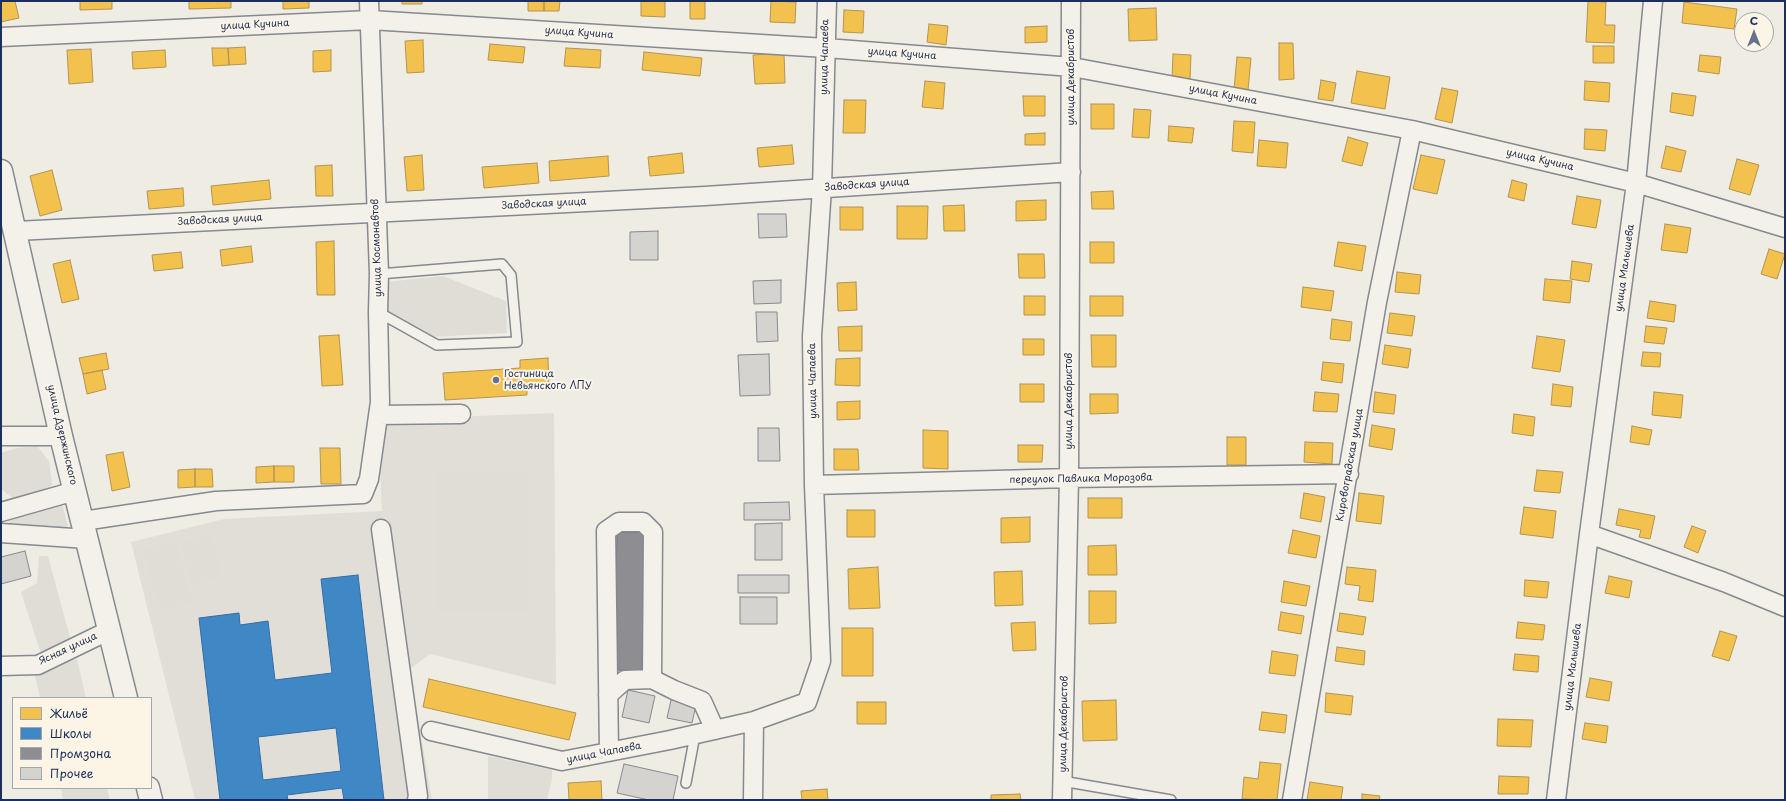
<!DOCTYPE html>
<meta charset="utf-8">
<style>
body{margin:0}
#map{position:relative;width:1786px;height:801px;overflow:hidden;background:#efece4;font-family:"Playpen Sans",sans-serif}
canvas{display:block}
.frame{position:absolute;inset:0;border:2px solid #1b2f5e;pointer-events:none}
.legend{position:absolute;left:12px;top:697px;width:140px;height:92px;box-sizing:border-box;background:#fcf5e5;border:1px solid #a2a6af;margin:0;padding:5px 7px;list-style:none;font-size:12px;color:#1b2f5e}
.legend li{display:flex;align-items:center;gap:8px;height:20px}
.legend b{width:20px;border:1px solid #a2a6af}
.north{position:absolute;left:1734px;top:12px;width:40px;height:40px;box-sizing:border-box;background:#fcf5e5;border:1px solid #a2a6af;border-radius:50%;rotate:0deg;font-size:11px;font-weight:700;line-height:16px;text-align:center;color:#1b2f5e}
.north::after{content:'';display:block;margin:auto;width:14px;height:18px;background:#65718d;clip-path:polygon(50% 0,100% 100%,50% 72%,0 100%)}
</style>
<div id="map">
<canvas width="1786" height="801"></canvas>
<div class="frame"></div>
<ul class="legend">
<li><b style="height:11px;background:#f2c14e"></b>Жильё</li>
<li><b style="height:11px;background:#3f88c5"></b>Школы</li>
<li><b style="height:11px;background:#8d8d92"></b>Промзона</li>
<li><b style="height:11px;background:#d5d3d0"></b>Прочее</li>
</ul>
<div class="north">С</div>
</div>
<script>
const context = document.querySelector('canvas').getContext('2d');
context.lineJoin = 'round';
function paint(path, color) { context.fillStyle = color; context.fill(path, 'evenodd'); }
const poly = rows => new Path2D(rows.map(r => 'M' + r).join(''));
function trace(path, color, width, dash) { context.strokeStyle = color; context.lineWidth = width; context.lineCap = dash ? 'butt' : 'round'; context.setLineDash(dash || []); context.stroke(path); }
function write(font, color, halo, rows, align = 'center') {
  context.font = font + ' "Playpen Sans",sans-serif'; context.lineWidth = 4; context.setLineDash([]); context.textBaseline = 'middle'; context.strokeStyle = halo; context.fillStyle = color; for (const [text, x, y, turn = 0] of rows) {
    context.save(); context.translate(x, y); context.rotate((+turn || 0) * Math.PI / 180); context.textAlign = isNaN(turn) ? turn : align; if (halo) context.strokeText(text, 0, 0); context.fillText(text, 0, 0); context.restore();
  }
}
const built = poly([
 [554,413,556,685,430,654,410,669,432,800,195,800,131,542,224,519,382,511,378,420]
]);
const green = poly([
 [443,276,506,301,507,333,431,337,385,310,385,282],
 [37,446,49,461,52,485,36,497,15,500,1,489,1,453,17,448],
 [434,470,528,470,529,613,434,613],
 [62,504,69,530,10,528,8,519],
 [212,534,222,577,191,585,181,542],
 [176,542,192,603,160,611,144,549],
 [39,556,48,556,71,641,41,654,21,592,37,583],
 [77,659,86,698,40,698,34,672],
 [488,756,552,770,552,779,547,800,488,800],
 [61,788,107,788,110,800,63,800]
]);
const homes = poly([
 [1,1,15,1,19,18,1,22,1,1],
 [80,1,112,1,112,9,80,10,80,1],
 [189,1,231,1,231,8,189,9,189,1],
 [283,1,309,1,309,8,283,9,283,1],
 [402,1,422,1,422,4,402,4,402,1],
 [528,1,544,1,544,11,528,11,528,1],
 [544,1,560,1,559,11,544,11,544,1],
 [641,1,665,1,665,17,641,16,641,1],
 [690,1,705,1,705,19,690,19,690,1],
 [771,1,796,2,795,23,770,22,771,1],
 [1588,1,1606,2,1605,25,1615,25,1614,43,1586,42,1588,1],
 [1684,2,1737,9,1734,29,1682,23,1684,2],
 [1156,8,1157,40,1129,41,1128,9,1156,8],
 [844,10,864,11,863,33,843,32,844,10],
 [929,24,948,26,946,45,927,42,929,24],
 [1047,26,1047,42,1025,43,1025,27,1047,26],
 [423,40,424,72,407,73,405,41,423,40],
 [1279,43,1293,43,1294,79,1279,80,1279,43],
 [490,44,525,47,523,63,488,60,490,44],
 [1593,46,1614,46,1614,63,1593,63,1593,46],
 [245,47,246,64,229,65,228,48,245,47],
 [212,48,228,48,229,65,213,66,212,48],
 [566,48,601,50,600,68,564,66,566,48],
 [91,49,93,82,69,84,67,50,91,49],
 [165,50,166,67,133,69,132,52,165,50],
 [331,50,331,71,313,72,313,51,331,50],
 [644,52,702,58,700,76,642,70,644,52],
 [784,53,785,83,755,84,753,55,784,53],
 [1173,54,1191,55,1190,79,1172,78,1173,54],
 [1700,55,1721,57,1719,74,1698,71,1700,55],
 [1237,57,1251,58,1248,90,1234,89,1237,57],
 [1357,71,1390,77,1385,109,1351,103,1357,71],
 [1321,80,1336,83,1333,101,1318,99,1321,80],
 [925,81,945,83,943,109,922,107,925,81],
 [1585,81,1610,83,1609,102,1584,100,1585,81],
 [1442,88,1458,91,1452,123,1435,119,1442,88],
 [1672,93,1696,96,1693,116,1670,112,1672,93],
 [1023,96,1045,96,1045,116,1024,116,1023,96],
 [844,100,866,100,865,133,843,133,844,100],
 [1091,104,1114,104,1114,129,1091,129,1091,104],
 [1134,109,1151,110,1149,138,1132,137,1134,109],
 [1234,121,1255,122,1253,153,1232,151,1234,121],
 [1169,126,1194,128,1192,143,1168,141,1169,126],
 [1585,129,1607,130,1605,151,1584,149,1585,129],
 [1045,133,1045,145,1025,145,1025,134,1045,133],
 [1348,137,1368,143,1362,166,1342,161,1348,137],
 [1259,140,1288,143,1286,168,1257,166,1259,140],
 [792,145,794,164,759,167,757,148,792,145],
 [1666,146,1686,151,1681,172,1661,168,1666,146],
 [682,153,684,173,650,176,648,157,682,153],
 [422,155,424,190,407,191,404,157,422,155],
 [1421,155,1445,160,1437,194,1413,189,1421,155],
 [608,156,609,176,550,181,549,161,608,156],
 [1737,159,1759,165,1750,195,1729,189,1737,159],
 [537,163,539,183,484,188,482,167,537,163],
 [332,165,333,196,316,196,315,166,332,165],
 [52,170,62,210,40,216,30,176,52,170],
 [269,180,271,199,213,205,211,186,269,180],
 [1512,180,1527,184,1524,201,1508,197,1512,180],
 [183,188,184,206,149,209,147,191,183,188],
 [1113,191,1114,209,1092,209,1091,192,1113,191],
 [1577,196,1601,200,1596,228,1572,224,1577,196],
 [1046,200,1046,220,1016,221,1016,201,1046,200],
 [964,205,965,231,944,231,943,206,964,205],
 [897,206,928,206,927,239,897,239,897,206],
 [840,207,863,207,863,230,840,230,840,207],
 [1665,224,1691,228,1687,253,1661,250,1665,224],
 [334,241,335,295,317,295,316,242,334,241],
 [1090,242,1114,242,1114,263,1090,263,1090,242],
 [1338,242,1366,246,1362,271,1334,266,1338,242],
 [251,246,253,262,222,266,220,250,251,246],
 [1769,249,1785,254,1777,279,1761,274,1769,249],
 [181,252,183,268,154,271,152,255,181,252],
 [1018,254,1044,254,1045,278,1019,278,1018,254],
 [70,260,79,299,62,303,53,264,70,260],
 [1572,261,1592,264,1589,282,1570,279,1572,261],
 [1397,272,1421,275,1419,294,1395,292,1397,272],
 [1545,279,1572,281,1570,303,1543,300,1545,279],
 [856,282,857,310,838,311,837,283,856,282],
 [1303,287,1334,291,1331,311,1301,307,1303,287],
 [1024,296,1045,296,1045,315,1024,315,1024,296],
 [1090,296,1123,296,1123,316,1090,316,1090,296],
 [1650,301,1676,305,1674,322,1647,318,1650,301],
 [1390,313,1415,316,1412,336,1387,333,1390,313],
 [1332,319,1352,322,1350,341,1330,339,1332,319],
 [862,326,862,351,839,351,838,327,862,326],
 [1646,326,1667,328,1664,344,1644,342,1646,326],
 [339,335,343,385,322,386,319,336,339,335],
 [1091,335,1116,335,1116,367,1092,367,1091,335],
 [1537,336,1565,340,1560,372,1532,368,1537,336],
 [1023,339,1044,339,1044,355,1023,355,1023,339],
 [1385,345,1411,349,1408,368,1382,364,1385,345],
 [1643,352,1661,353,1660,367,1641,366,1643,352],
 [106,353,109,369,83,374,79,358,106,353],
 [548,358,549,388,527,389,527,395,445,400,443,373,520,368,520,360,548,358],
 [860,358,860,386,835,385,836,359,860,358],
 [1323,362,1344,364,1342,383,1321,380,1323,362],
 [102,370,106,389,87,394,83,374,102,370],
 [1020,384,1044,384,1044,402,1020,402,1020,384],
 [1553,384,1573,387,1571,407,1551,405,1553,384],
 [1315,392,1339,394,1337,412,1313,411,1315,392],
 [1375,392,1396,395,1394,414,1373,412,1375,392],
 [1654,392,1683,395,1681,418,1652,415,1654,392],
 [1090,394,1118,394,1118,413,1090,414,1090,394],
 [860,401,860,419,837,420,837,402,860,401],
 [1514,414,1535,417,1533,436,1512,433,1514,414],
 [1372,425,1395,429,1392,450,1369,446,1372,425],
 [1632,426,1652,430,1649,445,1630,442,1632,426],
 [923,430,948,431,948,469,923,468,923,430],
 [1227,437,1246,437,1246,465,1227,465,1227,437],
 [1305,442,1333,443,1332,464,1304,462,1305,442],
 [1018,445,1043,445,1042,462,1018,462,1018,445],
 [320,448,340,448,341,484,321,484,320,448],
 [834,449,858,449,859,470,834,470,834,449],
 [123,452,130,487,112,491,106,455,123,452],
 [274,466,274,482,256,483,256,467,274,466],
 [274,466,294,466,294,482,274,482,274,466],
 [195,469,195,487,178,488,178,470,195,469],
 [195,469,212,469,213,487,195,487,195,469],
 [1537,470,1563,472,1560,493,1534,491,1537,470],
 [1304,493,1325,497,1321,522,1300,518,1304,493],
 [1359,493,1384,496,1381,524,1356,521,1359,493],
 [1088,498,1122,498,1122,518,1088,518,1088,498],
 [1524,507,1556,511,1553,538,1520,534,1524,507],
 [1619,509,1655,516,1650,539,1639,537,1641,530,1616,525,1619,509],
 [847,510,875,510,875,537,847,537,847,510],
 [1030,517,1030,542,1001,543,1001,518,1030,517],
 [1692,526,1706,531,1698,553,1684,547,1692,526],
 [1293,530,1320,536,1316,558,1288,553,1293,530],
 [1116,545,1117,575,1088,575,1088,546,1116,545],
 [878,567,880,608,849,609,848,569,878,567],
 [1347,567,1376,570,1373,602,1358,600,1360,586,1345,584,1347,567],
 [1022,571,1023,605,995,606,994,572,1022,571],
 [1609,576,1632,581,1629,598,1605,593,1609,576],
 [1525,580,1549,582,1547,598,1524,596,1525,580],
 [1284,581,1310,586,1306,606,1281,602,1284,581],
 [1089,591,1116,591,1116,623,1089,624,1089,591],
 [1281,612,1304,616,1301,634,1278,630,1281,612],
 [1340,613,1366,617,1363,635,1337,631,1340,613],
 [1035,622,1036,650,1013,651,1011,623,1035,622],
 [1518,622,1545,625,1543,640,1516,638,1518,622],
 [842,628,873,628,873,676,842,676,842,628],
 [1720,631,1737,636,1729,661,1712,656,1720,631],
 [1337,647,1365,651,1364,665,1335,661,1337,647],
 [1272,651,1298,655,1295,676,1269,673,1272,651],
 [1515,654,1539,656,1538,672,1513,670,1515,654],
 [1590,678,1612,682,1609,701,1586,697,1590,678],
 [429,679,576,713,569,740,423,707,429,679],
 [1326,693,1353,696,1351,715,1325,712,1326,693],
 [1116,700,1117,740,1083,741,1082,701,1116,700],
 [857,702,886,702,886,724,857,724,857,702],
 [1262,712,1287,715,1285,733,1259,730,1262,712],
 [1498,719,1533,720,1531,747,1497,746,1498,719],
 [1585,723,1608,726,1606,743,1582,739,1585,723],
 [1260,762,1281,764,1277,800,1242,799,1244,777,1258,779,1260,762],
 [1499,776,1529,777,1528,794,1498,794,1499,776],
 [601,781,602,800,569,800,568,783,601,781],
 [1310,782,1343,787,1341,800,1307,800,1310,782],
 [827,789,828,800,802,800,801,791,827,789],
 [1020,794,1021,800,991,800,991,795,1020,794],
 [1362,794,1380,796,1379,800,1362,800,1362,794]
]);
const schools = poly([
 [358,575,384,800,344,800,342,788,287,795,288,800,220,800,199,618,239,613,240,625,268,621,275,680,332,673,321,579,358,575],
 [336,728,341,771,263,780,258,737,336,728]
]);
const industry = poly([
 [617,532,644,532,642,671,614,670,617,532]
]);
const building = poly([
 [758,214,786,214,787,237,759,238,758,214],
 [658,231,658,260,630,260,630,232,658,231],
 [781,280,781,303,754,304,753,281,781,280],
 [756,312,777,312,778,341,757,342,756,312],
 [769,354,770,395,740,396,738,355,769,354],
 [758,428,779,428,780,461,758,461,758,428],
 [789,502,790,520,744,520,744,503,789,502],
 [782,523,782,560,755,560,755,524,782,523],
 [25,551,31,576,1,584,1,557,25,551],
 [738,575,789,575,789,593,738,593,738,575],
 [740,597,777,597,777,624,740,624,740,597],
 [628,690,655,696,649,723,622,717,628,690],
 [671,700,696,705,692,723,667,718,671,700],
 [624,764,678,776,673,800,649,800,617,793,624,764]
]);
const lane = poly([
 [378,312,437,345,517,342,511,275,502,264,379,274],
 [1062,781,1171,800],
 [686,783,695,735]
]);
const street = poly([
 [1,37,370,20,826,48,1072,67,1412,130,1636,183,1785,228],
 [16,231,705,196,1071,172],
 [378,415,461,414],
 [1,436,61,436],
 [814,485,1069,478,1349,474],
 [1,512,75,491],
 [83,521,216,501,363,494,369,479,380,402,378,312,379,274,369,1],
 [381,529,418,796,417,800],
 [1,533,87,539],
 [1589,534,1724,582,1785,607],
 [1,666,38,665,110,630],
 [608,695,625,680,652,679,674,690,702,701,715,730],
 [431,731,562,761,670,740,754,721,807,702,821,661,814,485,812,336,822,188,827,1],
 [609,752,606,531,619,522,643,522,653,532,652,679],
 [753,800,754,721],
 [1062,800,1069,478,1071,1],
 [1292,800,1377,302,1412,130],
 [1556,800,1589,534,1636,183,1653,1]
]);
const primary = poly([
 [1,171,61,436,126,698],
 [148,788,151,800]
]);
const markers = [
 [496,380,4,"#65718d"]
];
const streetNames = [
 ["улица Кучина",255,25,-3],
 ["улица Кучина",579,33,4],
 ["улица Кучина",902,54,4],
 ["улица Чапаева",825,57,-89],
 ["улица Декабристов",1071,77,-90],
 ["улица Кучина",1223,95,11],
 ["улица Кучина",1540,160,13],
 ["Заводская улица",867,185,-4],
 ["Заводская улица",544,204,-3],
 ["Заводская улица",220,220,-3],
 ["улица Космонавтов",377,248,-92],
 ["улица Малышева",1625,268,-82],
 ["улица Чапаева",813,381,-91],
 ["улица Декабристов",1069,401,-90],
 ["улица Дзержинского",62,435,77],
 ["Кировоградская улица",1350,465,-80],
 ["переулок Павлика Морозова",1081,479,-1],
 ["Ясная улица",68,649,-25],
 ["улица Малышева",1573,667,-83],
 ["улица Декабристов",1064,724,-89],
 ["улица Чапаева",604,753,-11]
];
const poiNames = [
 ["Гостиница",504,374],
 ["Невьянского ЛПУ",504,386]
];
paint(built, '#e0ded7');
paint(green, '#e0ddd7');
paint(homes, '#f2c14e');
trace(homes, '#b29553', 1);
paint(schools, '#3f88c5');
trace(schools, '#346da6', 1);
paint(industry, '#8d8d92');
trace(industry, '#6b7182', 1);
paint(building, '#d5d3d0');
trace(building, '#86898e', 1);
trace(lane, '#86898e', 12);
trace(street, '#86898e', 21);
trace(primary, '#86898e', 25);
trace(lane, '#f4f1eb', 9);
trace(street, '#f4f1eb', 18);
trace(primary, '#f4f1eb', 22);
for (const [x, y, r, color] of markers) { const dot = new Path2D(); dot.arc(x, y, r, 0, 2 * Math.PI); context.fillStyle = color; context.fill(dot); trace(dot, '#fcf5e5', 1.5); }
write('10px', '#1b2f5e', '#fcf5e5', streetNames);
write('10px', '#1b2f5e', '#fcf5e5', poiNames, 'left');
</script>
